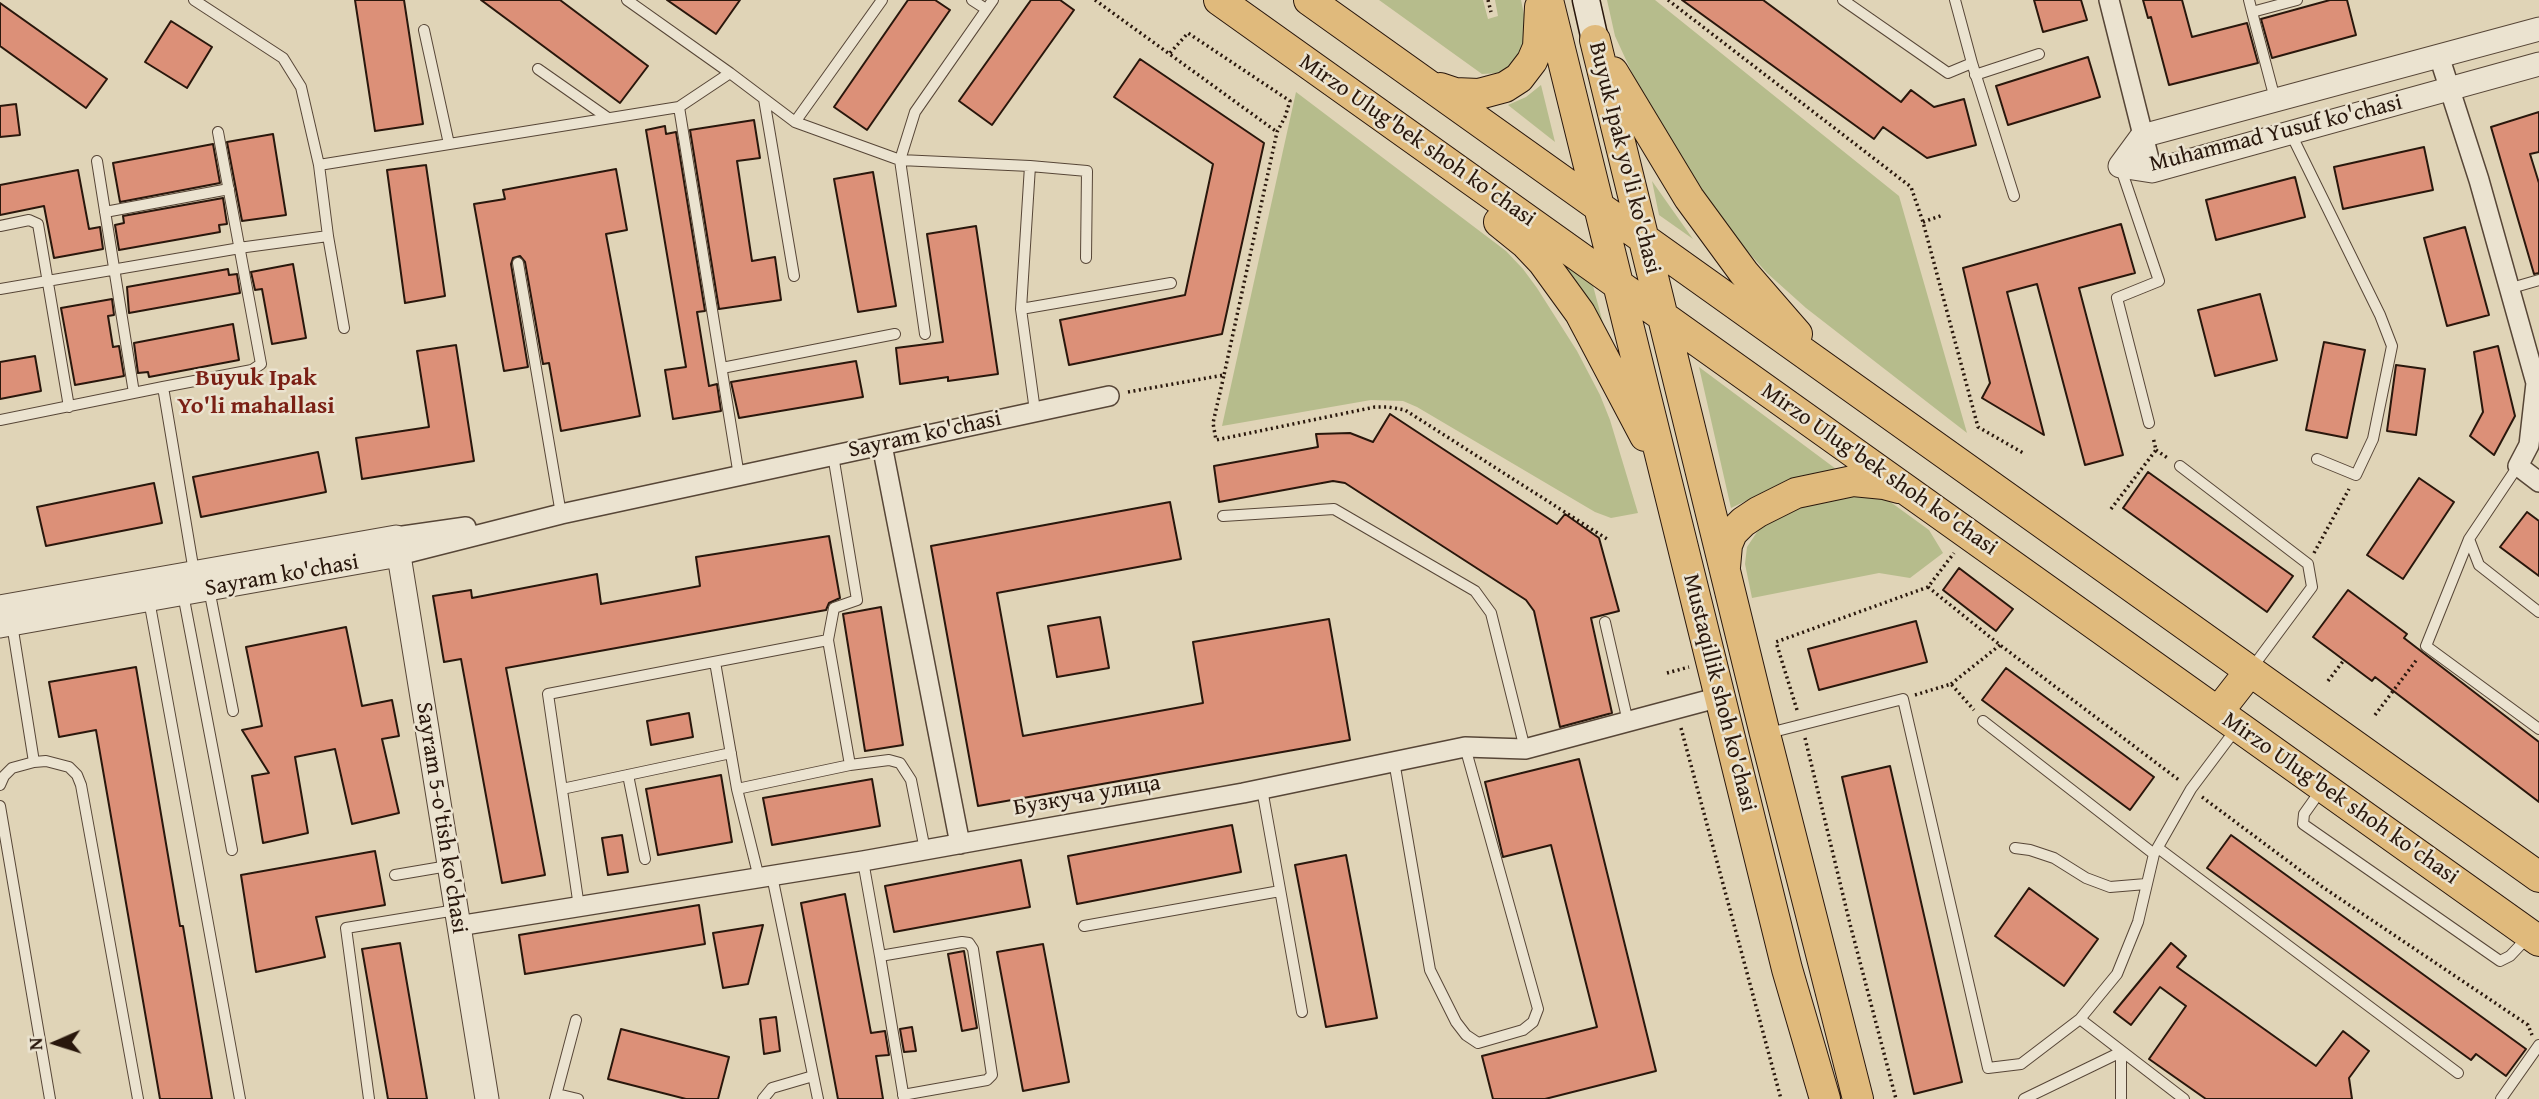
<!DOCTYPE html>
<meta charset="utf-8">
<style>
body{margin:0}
#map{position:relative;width:2539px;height:1099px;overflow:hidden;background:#e0d4b7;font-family:"Gentium Book Plus",serif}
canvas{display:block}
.north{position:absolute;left:21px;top:1008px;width:70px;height:70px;-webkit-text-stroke:5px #ebe3d0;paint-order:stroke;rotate:267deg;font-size:19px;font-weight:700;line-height:28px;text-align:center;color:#29170c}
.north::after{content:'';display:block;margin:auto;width:24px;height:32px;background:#29170c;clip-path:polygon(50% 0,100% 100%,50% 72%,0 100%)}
</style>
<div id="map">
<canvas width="2539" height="1099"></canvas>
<div class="north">N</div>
</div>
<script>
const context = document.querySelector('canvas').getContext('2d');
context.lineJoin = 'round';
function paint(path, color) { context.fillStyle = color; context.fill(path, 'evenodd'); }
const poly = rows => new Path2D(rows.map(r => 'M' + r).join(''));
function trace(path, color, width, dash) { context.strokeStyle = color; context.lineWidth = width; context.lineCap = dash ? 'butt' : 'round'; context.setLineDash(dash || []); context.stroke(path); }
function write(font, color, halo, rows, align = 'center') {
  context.font = font + ' "Gentium Book Plus",serif'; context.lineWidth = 5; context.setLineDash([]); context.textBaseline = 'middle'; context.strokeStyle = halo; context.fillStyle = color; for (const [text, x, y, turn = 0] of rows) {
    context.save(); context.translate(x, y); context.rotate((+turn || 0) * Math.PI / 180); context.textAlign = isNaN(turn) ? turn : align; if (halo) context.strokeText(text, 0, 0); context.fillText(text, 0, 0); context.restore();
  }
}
const green = poly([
 [1379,0,1483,0,1488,19,1498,16,1495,0,1521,0,1526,24,1522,53,1508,68,1499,73,1482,74],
 [1607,0,1655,0,1899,196,1967,433,1806,308,1767,273,1733,235,1698,186,1639,88,1615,36],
 [1541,85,1555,142,1508,105,1526,97],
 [1296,92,1506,251,1523,269,1537,288,1577,351,1600,395,1610,420,1638,513,1611,518,1595,512,1417,407,1403,401,1371,400,1222,426],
 [1652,181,1671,208,1693,239,1659,215],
 [1521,229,1592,282,1608,342],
 [1699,367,1836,469,1779,485,1731,508],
 [1878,493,1929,530,1943,553,1910,578,1879,573,1752,598,1745,564,1747,547,1757,532,1772,517,1791,509,1848,495]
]);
const building = poly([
 [355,0,404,0,423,124,375,131,355,0],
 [481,0,560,0,648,66,620,103,481,0],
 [667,0,740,0,716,34,667,0],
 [908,0,935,0,950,10,867,130,834,107,908,0],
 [1031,0,1060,0,1074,10,992,125,959,101,1031,0],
 [1682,0,1763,0,1901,102,1911,90,1934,107,1964,99,1976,145,1927,158,1883,127,1874,139,1682,0],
 [2034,0,2081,0,2087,20,2043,32,2034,0],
 [2143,0,2182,0,2192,37,2247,23,2258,63,2169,85,2151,17,2148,18,2143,0],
 [2330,0,2347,0,2356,35,2272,58,2261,19,2330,0],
 [0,3,107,79,86,108,0,46,0,3],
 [171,21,212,47,187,88,145,62,171,21],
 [2088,57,2100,97,2008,125,1996,86,2088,57],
 [1140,59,1264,143,1222,334,1069,365,1060,320,1185,295,1213,164,1114,97,1140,59],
 [16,104,20,135,0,137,0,106,16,104],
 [2539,112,2539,152,2530,154,2539,183,2539,273,2534,274,2491,127,2539,112],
 [754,120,760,158,737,161,752,261,775,257,781,300,719,309,690,130,754,120],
 [665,126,666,134,676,132,705,311,697,312,709,386,717,384,721,411,673,419,665,370,686,367,646,130,665,126],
 [273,134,286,215,242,221,227,142,273,134],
 [213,144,220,183,120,202,113,163,213,144],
 [2424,147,2433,190,2343,209,2334,167,2424,147],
 [426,165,445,296,405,303,387,170,426,165],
 [616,169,627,230,606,234,640,416,561,431,549,363,543,364,525,262,520,256,513,258,511,264,528,367,504,371,474,204,505,199,503,190,616,169],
 [78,170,89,229,100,227,103,249,54,258,44,206,0,215,0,185,78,170],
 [873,172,896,306,858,312,834,179,873,172],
 [2295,177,2305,217,2216,240,2206,200,2295,177],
 [223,198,227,224,219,225,220,232,119,250,115,225,124,223,123,216,223,198],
 [2121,224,2135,273,2079,288,2123,455,2085,465,2037,284,2007,292,2044,435,1982,398,1990,383,1963,268,2121,224],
 [976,226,998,374,948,381,948,377,900,384,896,348,943,342,927,234,976,226],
 [2465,227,2489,315,2447,326,2424,238,2465,227],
 [293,264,306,338,272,344,262,289,255,290,251,272,293,264],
 [228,269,229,275,237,274,240,293,129,313,127,287,228,269],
 [2260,294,2277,360,2215,376,2198,310,2260,294],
 [112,299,114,315,108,316,113,347,119,346,124,376,75,385,61,308,112,299],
 [233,324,239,360,149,377,148,372,138,373,134,343,233,324],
 [2324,342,2365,350,2347,438,2306,430,2324,342],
 [456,345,474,461,362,479,356,438,429,427,417,351,456,345],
 [2498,346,2515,416,2494,455,2470,436,2483,412,2474,352,2498,346],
 [35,356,41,391,0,399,0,362,35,356],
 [856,361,863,397,739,418,731,382,856,361],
 [2396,365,2425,369,2416,435,2387,431,2396,365],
 [1390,414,1557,524,1565,514,1599,538,1619,611,1591,618,1612,713,1560,727,1534,611,1526,600,1345,483,1333,481,1219,502,1214,466,1318,447,1316,434,1350,433,1373,442,1390,414],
 [318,452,326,492,201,517,193,477,318,452],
 [2148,472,2293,576,2267,612,2123,508,2148,472],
 [2419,478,2454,502,2403,579,2367,555,2419,478],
 [154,483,162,523,46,546,37,507,154,483],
 [1170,502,1181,559,997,593,1023,736,1203,703,1193,642,1329,619,1350,740,978,806,931,546,1170,502],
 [2527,512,2539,521,2539,576,2500,547,2527,512],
 [829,536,840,598,829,603,826,610,506,668,545,875,502,883,461,659,444,662,433,596,471,590,472,598,597,574,601,604,700,586,696,557,829,536],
 [1959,568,2013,609,1996,631,1943,590,1959,568],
 [2348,590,2407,634,2404,638,2539,742,2539,802,2375,677,2372,681,2313,637,2348,590],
 [881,607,903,745,865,751,843,614,881,607],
 [1100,617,1109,668,1057,677,1048,626,1100,617],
 [1916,621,1927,662,1819,690,1808,649,1916,621],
 [346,627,362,706,392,700,399,736,382,739,399,813,352,824,335,749,295,757,308,833,263,843,252,776,269,773,242,730,262,726,246,647,346,627],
 [136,667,180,926,183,926,212,1099,160,1099,96,730,59,737,49,682,136,667],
 [2006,668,2154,777,2130,810,1982,700,2006,668],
 [689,713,693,737,651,745,647,721,689,713],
 [1579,759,1656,1071,1545,1099,1493,1099,1482,1056,1597,1027,1551,845,1503,857,1485,782,1579,759],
 [1890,766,1962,1082,1914,1094,1842,777,1890,766],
 [721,775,732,842,658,855,646,789,721,775],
 [872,779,880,826,772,845,763,798,872,779],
 [1232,825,1241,872,1077,904,1068,856,1232,825],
 [622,835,628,872,608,875,602,838,622,835],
 [2231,835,2526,1049,2506,1076,2476,1054,2471,1060,2207,868,2231,835],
 [375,851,385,905,316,917,325,957,256,972,241,875,375,851],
 [1346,855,1377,1018,1326,1027,1295,865,1346,855],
 [1021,860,1030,907,894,932,885,886,1021,860],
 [2029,888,2098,939,2064,986,1995,936,2029,888],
 [845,894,871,1033,885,1031,889,1055,876,1056,883,1099,838,1099,801,903,845,894],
 [699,905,705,944,525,974,519,935,699,905],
 [763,925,748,984,723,988,713,933,763,925],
 [400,943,427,1099,388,1099,362,949,400,943],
 [2171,943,2186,956,2177,967,2316,1066,2343,1031,2369,1051,2349,1078,2352,1099,2206,1099,2149,1059,2186,1006,2160,987,2131,1025,2114,1012,2171,943],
 [1043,944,1069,1082,1023,1091,997,952,1043,944],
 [964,951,977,1028,962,1031,948,954,964,951],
 [776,1017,780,1051,764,1054,760,1019,776,1017],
 [912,1027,916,1051,904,1052,900,1029,912,1027],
 [621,1029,729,1057,718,1099,686,1099,608,1079,621,1029]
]);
const path = poly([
 [1095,0,1277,132],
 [1488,0,1491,12],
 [1668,0,1911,187,1923,222,1978,427,2025,454],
 [1170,53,1188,33,1290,101,1285,117,1277,132,1224,375],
 [1923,222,1943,215],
 [1128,392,1224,375,1213,423,1216,440,1375,407,1388,407,1405,410,1607,539],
 [2156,450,2169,459],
 [2111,509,2156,450,2153,437],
 [2314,553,2349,489],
 [1928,587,2000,645,2179,780],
 [1667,673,1689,667],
 [2328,681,2344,660],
 [1951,684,2000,645],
 [1915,695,1951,684,1974,710],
 [1797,710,1776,642,1928,587,1954,553],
 [2375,715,2418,658],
 [1681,728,1781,1099],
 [1805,738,1850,924,1896,1099],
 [2202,797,2324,888,2528,1025,2532,1035]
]);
const service = poly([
 [194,0,283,58,301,87,319,165],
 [627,0,730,73],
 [972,0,986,9],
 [1843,0,1948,73,1972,63,2014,196],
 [1955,0,1972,63],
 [2249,0,2252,12],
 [424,30,449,144],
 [538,69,608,118],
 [1975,75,2039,54],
 [764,99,794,276],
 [2275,99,2252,12,2297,0],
 [679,107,739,476],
 [795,122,882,0],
 [2291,134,2380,315,2392,346,2373,439,2356,475,2317,459],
 [97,161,134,393],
 [1030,166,1087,171,1086,258],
 [2120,166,2159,281,2117,298,2149,423],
 [105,212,229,189],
 [0,226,29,220,38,224,69,407],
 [328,236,344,328],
 [518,263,561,514],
 [0,289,246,247,328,236,319,165,679,107,730,73,795,122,900,160,1030,166,1021,309,1035,411],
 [2508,289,2539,280],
 [1021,309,1171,283],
 [925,334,900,160,915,112,993,0],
 [722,368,895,334],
 [163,387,252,370,261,364,218,132],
 [0,420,163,387,194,572],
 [2180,466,2308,564,2312,587,2252,668],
 [2518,466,2469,539,2426,646,2539,729],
 [1223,516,1334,509,1475,591,1491,613,1525,749],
 [2469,539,2479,565,2539,612],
 [209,589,233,711],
 [183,594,232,850],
 [149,600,240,1099],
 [1605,622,1628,722],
 [12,624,34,762],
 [715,662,737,789],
 [1983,721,2154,854],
 [1769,733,1903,699,1988,1068,2021,1064,2080,1019,2117,974,2138,922,2154,854,2191,789,2236,729],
 [1394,761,1430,970,1456,1022,1466,1035,1478,1043,1523,1030,1533,1022,1538,1009,1465,747],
 [850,765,889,760,900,763,911,780,925,850],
 [628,775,645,859],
 [0,785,4,776,12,768,34,762,46,761,69,767,77,775,81,785,138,1099],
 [562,789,731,753],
 [1262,789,1302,1012],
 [2321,790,2304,814,2303,824,2500,961,2510,956,2527,938],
 [0,806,50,1099],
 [2015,848,2030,850,2054,858,2086,878,2110,887,2146,884],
 [2158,848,2458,1073],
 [863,861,880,956,962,942,969,943,973,949,992,1075,987,1080,903,1095],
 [395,875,448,866],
 [772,876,818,1099],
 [759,878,737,789,850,765,828,640,834,608,857,600,833,455],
 [579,907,548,694,828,640],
 [1084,926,1280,891],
 [880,956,904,1099],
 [2080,1019,2184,1099],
 [557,1094,578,1099],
 [369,1099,346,928,456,910],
 [555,1099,576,1020],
 [763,1099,772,1088,813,1076],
 [2024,1099,2121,1052,2121,1099],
 [2501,1099,2539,1045]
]);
const minor = poly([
 [2109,0,2152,171],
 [2439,56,2479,180,2536,383,2529,445,2518,466,2539,482],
 [882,445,960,844],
 [396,537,466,527],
 [399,555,561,514,1109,396],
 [458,926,863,861,1243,793,1465,747,1525,749,1720,697]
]);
const tertiary = poly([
 [2539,29,2142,136,2120,166,2152,171,2539,64],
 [0,607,396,537,487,1099],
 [0,626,399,555]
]);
const secondary = poly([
 [1586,0,1595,40]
]);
const primary = poly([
 [1219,0,2539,941],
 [1309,0,2539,877],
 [1548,0,1787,969,1825,1099],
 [1595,40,1765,734,1858,1099],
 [1613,72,1689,198,1744,273,1797,334],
 [1440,88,1455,93,1479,94,1505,87,1519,78,1532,61,1538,47,1540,7],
 [1499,222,1525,243,1543,262,1580,313,1645,436],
 [1725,567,1727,545,1732,533,1743,522,1758,512,1796,493,1853,481,1884,484,1899,488],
 [2218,712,2250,671]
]);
const streetNames = [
 ["Muhammad Yusuf ko'chasi",2276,134,-14],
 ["Mirzo Ulug'bek shoh ko'chasi",1417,141,35],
 ["Buyuk Ipak yo'li ko'chasi",1624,158,76],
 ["Sayram ko'chasi",925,435,-12],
 ["Mirzo Ulug'bek shoh ko'chasi",1879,470,35],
 ["Sayram ko'chasi",282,576,-10],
 ["Mustaqillik shoh ko'chasi",1719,693,76],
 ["Бузкуча улица",1087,796,-10],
 ["Mirzo Ulug'bek shoh ko'chasi",2340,799,35],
 ["Sayram 5-o'tish ko'chasi",441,818,81]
];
const neighbourhoodNames = [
 ["Buyuk Ipak",256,379],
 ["Yo'li mahallasi",256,407]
];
paint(green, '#b6bc8c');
paint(building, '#dc9078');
trace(building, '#29170c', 2);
trace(service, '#574637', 12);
trace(minor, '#574637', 22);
trace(tertiary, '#574637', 25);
trace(secondary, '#29170c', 29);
trace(primary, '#29170c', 32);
trace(path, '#29170c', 3.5, [2, 3.5]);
trace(service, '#ebe3d0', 10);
trace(minor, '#ebe3d0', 19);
trace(tertiary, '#ebe3d0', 23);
trace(secondary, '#ebe3d0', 26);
trace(primary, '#e0ba7c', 30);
write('23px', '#29170c', '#ebe3d0', streetNames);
write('bold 24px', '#7a1f14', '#ebe3d0', neighbourhoodNames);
</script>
